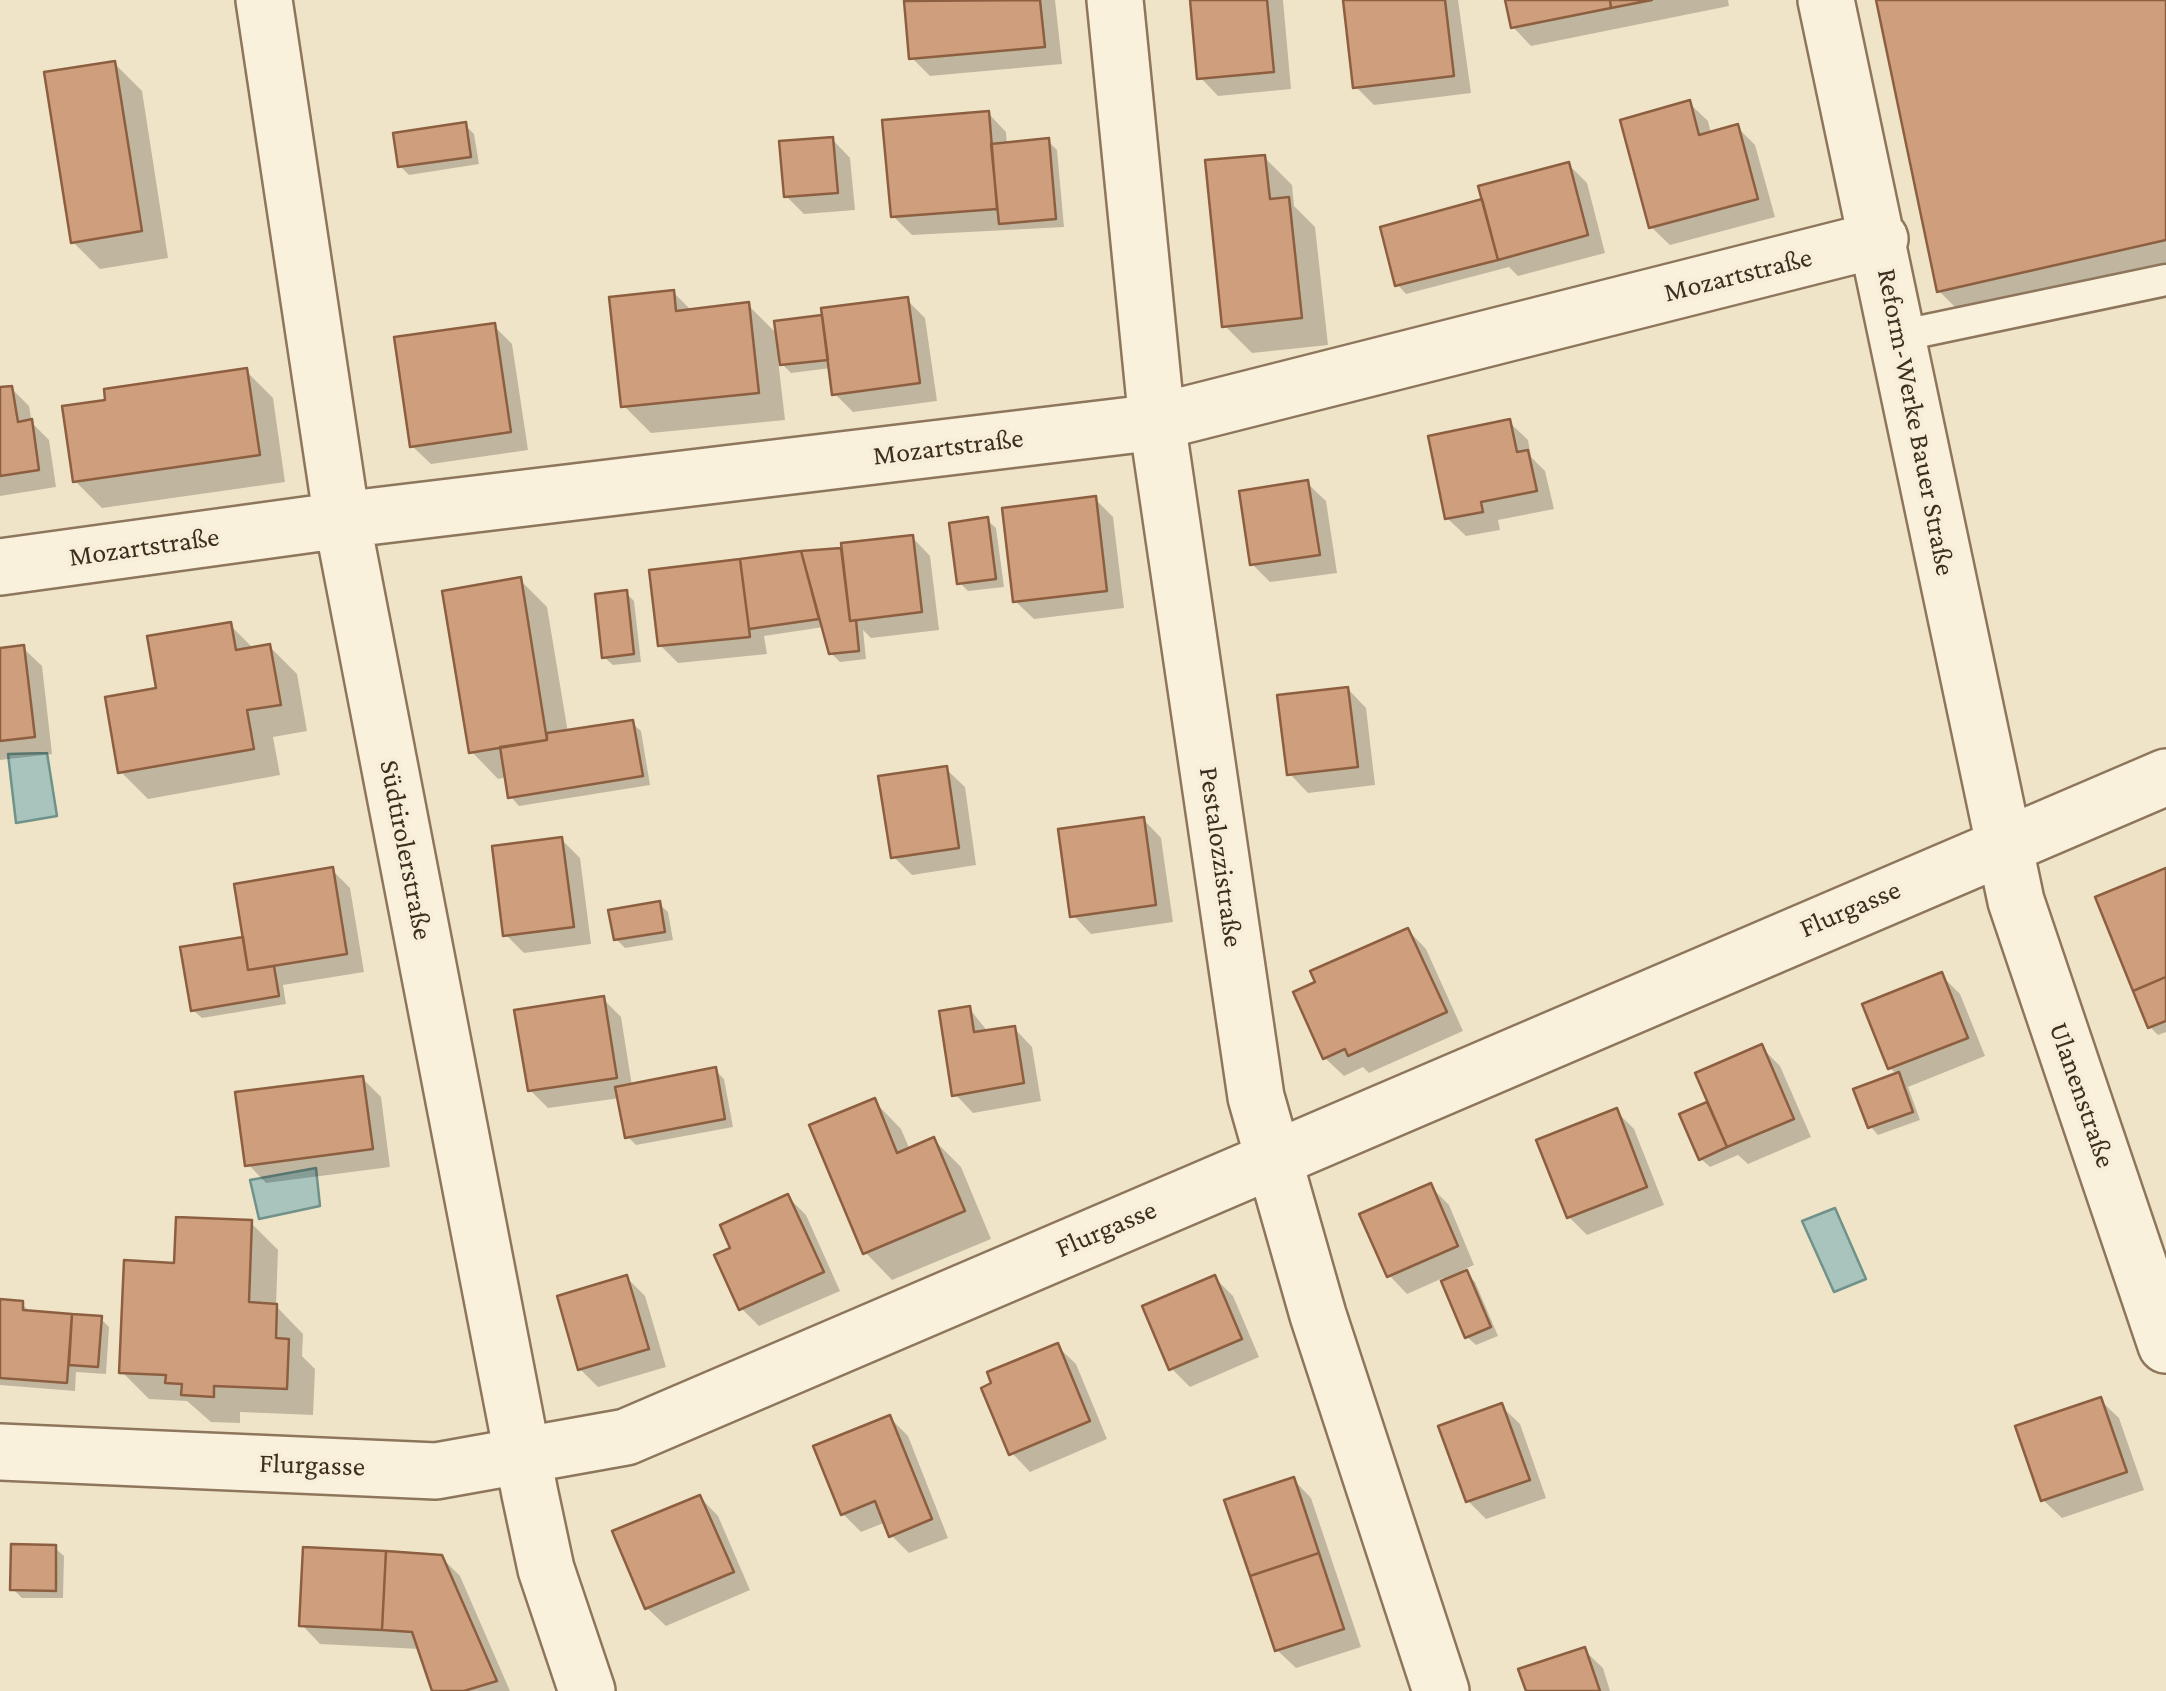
<!DOCTYPE html>
<meta charset="utf-8">
<style>
body{margin:0}
canvas{display:block;background:#f0e4c8}
</style>
<canvas width="2166" height="1691"></canvas>
<script>
const context = document.querySelector('canvas').getContext('2d');
context.lineJoin = 'round';
function paint(path, color) { context.fillStyle = color; context.fill(path, 'evenodd'); }
const poly = rows => new Path2D(rows.map(r => 'M' + r).join(''));
function trace(path, color, width, dash) { context.strokeStyle = color; context.lineWidth = width; context.lineCap = dash ? 'butt' : 'round'; context.setLineDash(dash || []); context.stroke(path); }
function write(font, color, halo, rows, align = 'center') {
  context.font = font + ' "Crimson Pro",serif'; context.lineWidth = 8; context.setLineDash([]); context.textBaseline = 'middle'; context.strokeStyle = halo; context.fillStyle = color; for (const [text, x, y, turn = 0] of rows) {
    context.save(); context.translate(x, y); context.rotate((+turn || 0) * Math.PI / 180); context.textAlign = isNaN(turn) ? turn : align; if (halo) context.strokeText(text, 0, 0); context.fillText(text, 0, 0); context.restore();
  }
}
const water = poly([
 [47,753,57,816,16,823,8,754,47,753],
 [316,1168,320,1206,259,1219,250,1180,316,1168],
 [1835,1208,1866,1279,1834,1292,1802,1221,1835,1208]
]);
const shadow = poly([
 [942,0,1055,0,1062,64,930,76,912,58,907,3],
 [1193,0,1283,0,1291,89,1218,96,1200,77],
 [1345,0,1458,0,1471,93,1374,105,1355,86],
 [1507,0,1728,0,1729,6,1531,46,1513,27],
 [1878,0,2166,0,2166,273,1966,318,1939,291],
 [115,64,142,91,168,258,100,269,73,242],
 [1689,103,1708,121,1711,134,1737,127,1755,145,1775,217,1670,245,1651,227],
 [988,113,1006,132,1007,145,1048,141,1057,150,1064,227,912,235,893,216],
 [465,125,474,134,479,164,409,175,400,166],
 [832,139,850,158,855,210,804,214,786,196],
 [1264,157,1292,185,1294,206,1315,227,1328,345,1252,353,1225,326],
 [1568,164,1587,183,1605,253,1518,276,1509,267,1406,294,1398,285,1485,201],
 [673,292,692,311,748,305,779,336,824,317,907,300,925,318,937,401,853,412,835,394,831,368,791,373,778,360,785,420,651,433,624,406],
 [494,326,512,344,528,450,431,464,412,446],
 [246,371,273,398,285,482,102,508,75,481],
 [11,388,29,406,32,423,49,440,56,487,0,496,0,390],
 [1509,422,1528,440,1531,457,1545,471,1554,509,1498,520,1500,530,1466,536,1447,518],
 [1307,483,1326,501,1337,573,1270,582,1252,564],
 [1095,499,1113,517,1124,608,1034,619,1015,601],
 [987,520,996,528,1004,587,968,591,959,582],
 [912,537,930,556,939,630,871,638,863,630,866,659,840,662,831,653,824,627,764,636,767,654,678,663,660,645,652,572,844,550],
 [520,580,547,607,568,733,632,723,641,731,650,785,519,806,511,797,507,777,498,779,471,751],
 [626,593,634,601,641,662,613,665,604,657],
 [230,625,254,649,269,646,297,674,307,731,273,737,280,775,148,799,121,772,159,690],
 [23,648,42,666,52,754,0,760,0,650],
 [1348,689,1366,708,1375,785,1308,793,1290,774],
 [946,769,965,787,976,865,912,875,893,856],
 [1143,819,1161,838,1173,922,1091,934,1073,915],
 [562,840,580,858,591,944,524,953,506,935],
 [332,870,350,888,364,972,283,985,286,1004,202,1018,193,1010,242,940],
 [2166,871,2166,1032,2158,1035,2150,1027],
 [659,904,668,912,673,940,625,948,616,939],
 [1408,930,1426,949,1463,1031,1369,1073,1363,1067,1344,1076,1325,1058],
 [1941,975,1960,994,1985,1056,1908,1087,1920,1120,1878,1135,1870,1126,1898,1075,1890,1068],
 [603,999,621,1017,632,1086,715,1070,724,1079,733,1127,636,1145,627,1136,620,1098,548,1108,530,1090],
 [969,1008,988,1032,1014,1028,1032,1047,1041,1101,973,1113,955,1094],
 [1761,1047,1780,1066,1811,1137,1748,1164,1738,1155,1710,1167,1701,1159,1707,1105,1715,1112],
 [362,1078,381,1097,390,1167,266,1183,248,1164],
 [874,1101,901,1129,910,1150,934,1140,961,1167,991,1239,892,1280,865,1252],
 [1616,1111,1634,1129,1664,1205,1587,1235,1569,1217],
 [1430,1186,1449,1205,1474,1265,1463,1270,1475,1282,1498,1336,1476,1345,1467,1337,1443,1278,1407,1294,1389,1275],
 [788,1197,806,1215,840,1291,759,1326,741,1308],
 [251,1223,278,1250,276,1306,303,1334,302,1356,315,1369,313,1415,240,1412,240,1423,211,1422,187,1401,149,1399,122,1372,176,1265],
 [627,1278,645,1296,666,1367,598,1387,580,1369],
 [1215,1278,1233,1296,1259,1357,1190,1387,1171,1368],
 [0,1302,22,1304,32,1314,100,1318,109,1327,106,1374,76,1372,75,1391,0,1385],
 [1057,1346,1076,1364,1107,1439,1030,1472,1012,1453],
 [2100,1400,2119,1418,2144,1490,2062,1518,2043,1500],
 [1501,1406,1520,1424,1546,1498,1486,1519,1468,1501],
 [890,1418,908,1436,948,1538,909,1553,891,1535,886,1522,861,1532,843,1514],
 [1293,1479,1311,1498,1361,1647,1296,1668,1277,1650],
 [700,1497,718,1516,750,1590,666,1626,647,1608],
 [55,1548,64,1556,63,1598,22,1598,13,1589],
 [441,1557,460,1576,510,1691,435,1691,420,1649,320,1644,302,1625],
 [1584,1650,1603,1668,1610,1691,1529,1691]
]);
const building = poly([
 [1040,0,1045,47,909,59,904,1,1040,0],
 [1190,0,1267,0,1274,72,1197,79,1190,0],
 [1343,0,1445,0,1454,76,1353,88,1343,0],
 [1505,0,1610,0,1611,8,1511,28,1505,0],
 [1610,0,1652,0,1611,8,1610,0],
 [1876,0,2166,0,2166,240,1937,292,1876,0],
 [115,61,142,231,71,243,44,72,115,61],
 [1690,100,1699,135,1738,124,1758,199,1649,228,1620,120,1690,100],
 [989,111,997,209,891,217,882,120,989,111],
 [466,122,471,157,398,167,393,133,466,122],
 [833,137,838,193,784,197,779,141,833,137],
 [1049,138,1056,219,999,224,991,144,1049,138],
 [1265,155,1270,199,1289,197,1302,318,1222,327,1205,160,1265,155],
 [1569,162,1588,235,1498,260,1478,186,1569,162],
 [1482,199,1498,260,1395,286,1380,227,1482,199],
 [674,290,676,311,749,302,759,393,621,407,609,297,674,290],
 [908,297,920,383,832,395,821,308,908,297],
 [822,315,828,360,780,365,774,321,822,315],
 [495,323,511,432,410,447,394,337,495,323],
 [247,368,260,455,73,482,62,406,105,400,104,389,247,368],
 [12,386,18,422,32,419,39,470,0,476,0,387,12,386],
 [1510,419,1517,452,1528,450,1537,491,1481,502,1483,512,1445,519,1428,436,1510,419],
 [1308,480,1320,555,1250,565,1239,491,1308,480],
 [1096,496,1107,591,1013,602,1002,508,1096,496],
 [988,517,996,579,957,584,949,523,988,517],
 [913,535,922,612,850,621,841,543,913,535],
 [841,548,850,621,856,620,859,651,829,654,801,551,841,548],
 [801,551,819,619,749,629,740,559,801,551],
 [740,559,750,637,658,646,649,570,740,559],
 [521,577,547,740,469,753,442,591,521,577],
 [627,590,634,654,602,658,595,594,627,590],
 [231,622,236,650,270,644,281,705,247,710,254,749,118,773,105,697,156,688,147,636,231,622],
 [24,645,35,737,0,741,0,648,24,645],
 [1348,687,1358,767,1287,775,1277,695,1348,687],
 [633,720,643,776,508,798,500,747,547,740,547,733,633,720],
 [947,766,959,848,891,858,878,776,947,766],
 [1144,817,1156,905,1070,917,1058,829,1144,817],
 [562,837,574,927,503,936,492,846,562,837],
 [333,867,347,954,248,970,234,884,333,867],
 [2166,868,2166,977,2133,991,2095,897,2166,868],
 [660,901,665,932,614,940,608,910,660,901],
 [1408,928,1447,1012,1348,1056,1345,1049,1323,1059,1293,992,1315,982,1310,971,1408,928],
 [243,937,248,970,274,966,279,996,191,1011,180,947,243,937],
 [1942,972,1968,1038,1888,1069,1862,1004,1942,972],
 [2166,977,2166,1021,2148,1028,2133,991,2166,977],
 [604,996,617,1078,528,1091,514,1010,604,996],
 [970,1006,974,1032,1015,1026,1024,1083,952,1096,939,1011,970,1006],
 [1762,1044,1794,1119,1727,1147,1695,1073,1762,1044],
 [716,1067,725,1119,625,1138,615,1087,716,1067],
 [1899,1072,1913,1112,1868,1128,1853,1089,1899,1072],
 [363,1076,373,1149,245,1166,235,1092,363,1076],
 [875,1098,897,1153,934,1137,965,1211,863,1254,809,1125,875,1098],
 [1707,1102,1727,1147,1699,1160,1679,1114,1707,1102],
 [1617,1108,1647,1187,1567,1218,1536,1140,1617,1108],
 [1431,1183,1458,1246,1387,1277,1359,1214,1431,1183],
 [788,1194,824,1272,739,1310,714,1255,730,1248,720,1225,788,1194],
 [176,1217,252,1220,249,1302,277,1304,276,1338,289,1339,287,1389,214,1386,214,1397,181,1395,182,1384,165,1383,166,1375,119,1373,124,1260,174,1263,176,1217],
 [1467,1270,1491,1327,1465,1338,1441,1281,1467,1270],
 [627,1275,649,1349,578,1370,557,1296,627,1275],
 [1215,1275,1242,1339,1169,1370,1142,1306,1215,1275],
 [0,1299,23,1301,23,1310,72,1314,67,1383,0,1378,0,1299],
 [72,1314,102,1316,98,1367,69,1365,72,1314],
 [1058,1343,1090,1421,1009,1455,981,1388,991,1383,987,1372,1058,1343],
 [2101,1397,2127,1472,2041,1501,2015,1426,2101,1397],
 [1502,1403,1530,1480,1466,1502,1438,1426,1502,1403],
 [890,1415,932,1519,889,1537,875,1501,841,1515,813,1446,890,1415],
 [1294,1477,1319,1553,1250,1576,1224,1500,1294,1477],
 [700,1495,734,1572,645,1609,612,1531,700,1495],
 [11,1544,56,1545,56,1591,10,1590,11,1544],
 [303,1547,386,1551,382,1630,299,1626,303,1547],
 [386,1551,442,1555,497,1681,464,1691,432,1691,412,1632,382,1630,386,1551],
 [1319,1553,1344,1629,1275,1651,1250,1576,1319,1553],
 [1585,1647,1600,1691,1526,1691,1518,1669,1585,1647]
]);
const lane = poly([
 [1899,336,2166,280]
]);
const street = poly([
 [264,0,342,520,530,1494,546,1569,587,1691],
 [1115,0,1157,422,1256,1097,1318,1315,1441,1691],
 [1826,0,2016,901,2166,1345],
 [0,567,342,520,1157,422,1880,239],
 [0,1452,436,1471,626,1437,2166,777]
]);
const streetNames = [
 ["Mozartstraße",1738,275,-14],
 ["Reform-Werke Bauer Straße",1916,422,79],
 ["Mozartstraße",948,447,-7],
 ["Mozartstraße",144,547,-8],
 ["Südtirolerstraße",406,850,79],
 ["Pestalozzistraße",1221,857,82],
 ["Flurgasse",1850,909,-23],
 ["Ulanenstraße",2082,1095,71],
 ["Flurgasse",1106,1229,-23],
 ["Flurgasse",312,1465,2]
];
paint(water, '#a9c4bc');
trace(water, '#6f938a', 2.5);
paint(shadow, '#0003');
paint(building, '#cf9f7d');
trace(building, '#8d5f41', 2.5);
trace(lane, '#8d765c', 35);
trace(street, '#8d765c', 60);
trace(lane, '#faf1dc', 30);
trace(street, '#faf1dc', 55);
write('28px', '#3d2e20', '#f7eed8', streetNames);
</script>
